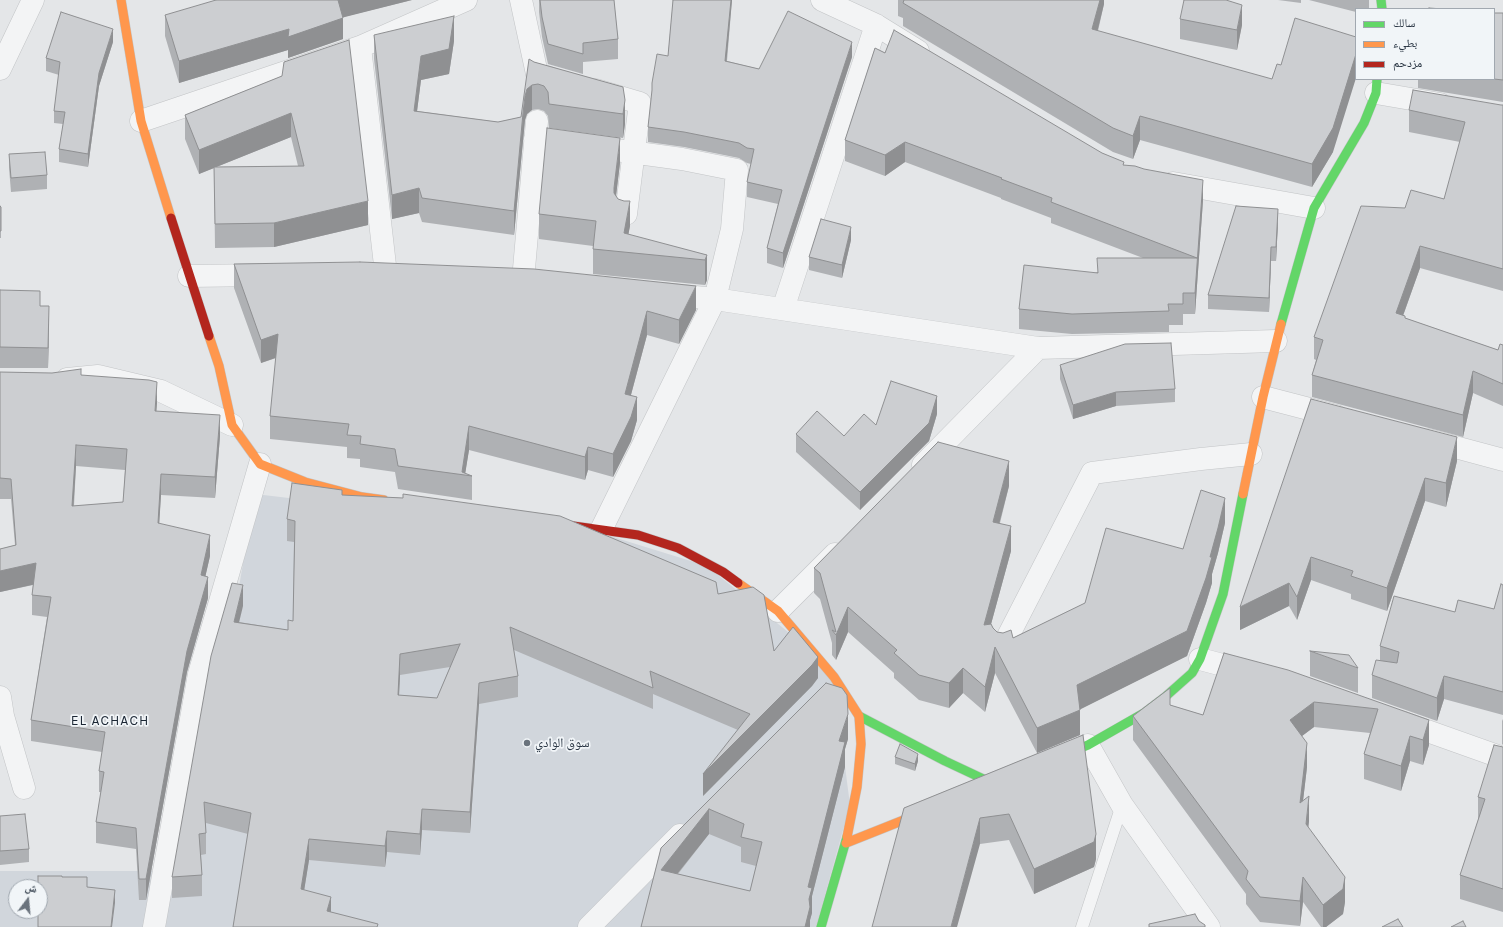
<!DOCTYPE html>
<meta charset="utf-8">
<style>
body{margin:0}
#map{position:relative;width:1503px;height:927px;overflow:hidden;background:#e4e6e8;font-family:Karla,"Noto Naskh Arabic",sans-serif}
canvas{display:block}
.legend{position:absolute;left:1355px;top:8px;width:140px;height:72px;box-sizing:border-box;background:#f1f5f8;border:1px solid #a1a8b0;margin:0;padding:5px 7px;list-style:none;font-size:12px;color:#293543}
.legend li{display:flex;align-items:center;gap:8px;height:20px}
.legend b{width:20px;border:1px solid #a1a8b0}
.north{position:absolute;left:8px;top:879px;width:40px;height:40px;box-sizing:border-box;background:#f1f5f8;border:1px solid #a1a8b0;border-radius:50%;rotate:16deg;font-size:11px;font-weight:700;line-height:16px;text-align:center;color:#293543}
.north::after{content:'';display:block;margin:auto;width:14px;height:18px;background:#6a737d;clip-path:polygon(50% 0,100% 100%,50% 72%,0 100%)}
</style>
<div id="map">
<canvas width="1503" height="927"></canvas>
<ul class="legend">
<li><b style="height:5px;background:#63d668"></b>سالك</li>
<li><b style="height:5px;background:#ff974d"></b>بطيء</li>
<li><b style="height:5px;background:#b3261e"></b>مزدحم</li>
</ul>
<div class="north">ش</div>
</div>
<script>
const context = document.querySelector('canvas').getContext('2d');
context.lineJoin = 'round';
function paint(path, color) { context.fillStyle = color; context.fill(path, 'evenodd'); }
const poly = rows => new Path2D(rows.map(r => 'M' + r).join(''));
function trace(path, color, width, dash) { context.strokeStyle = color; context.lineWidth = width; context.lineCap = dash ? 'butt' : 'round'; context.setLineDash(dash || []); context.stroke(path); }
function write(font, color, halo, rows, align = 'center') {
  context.font = font + ' Karla,"Noto Naskh Arabic",sans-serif'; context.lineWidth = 3.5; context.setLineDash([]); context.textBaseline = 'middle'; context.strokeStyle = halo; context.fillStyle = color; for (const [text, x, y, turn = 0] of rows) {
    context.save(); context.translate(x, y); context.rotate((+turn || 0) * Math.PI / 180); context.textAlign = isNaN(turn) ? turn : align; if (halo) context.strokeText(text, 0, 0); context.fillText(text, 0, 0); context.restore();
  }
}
const built = poly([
 [255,494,610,536,707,566,804,645,834,681,850,805,816,927,0,927,0,871,190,871],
 [16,887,40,887,40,911,16,911]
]);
const lane = poly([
 [1082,927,1122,805]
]);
const street = poly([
 [521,0,537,74,553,79],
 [822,0,876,25,918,51],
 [360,47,386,274],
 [0,69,33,0],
 [596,90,640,103,626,214],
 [1376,93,1440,104],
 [141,121,360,47,466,0],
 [535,139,682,159,737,170,732,229,715,299,601,530],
 [1173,183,1314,208],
 [189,276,264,275],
 [523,280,537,121],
 [665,294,715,299,1038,348,1276,341],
 [783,309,876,25],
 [67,379,98,376,161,391,232,425],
 [1263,397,1336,416],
 [1429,440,1503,460],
 [923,465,1038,348],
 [778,611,835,554],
 [1003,646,1092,473,1201,459,1251,454],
 [1200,659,1249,672],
 [0,697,3,716,24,788],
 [1402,722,1503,758],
 [1088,745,1122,805,1209,927],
 [154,927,199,674,260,464],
 [589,927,680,835]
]);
const fast = poly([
 [1381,0,1382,9],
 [1281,324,1314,208,1364,123,1376,93,1377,79],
 [859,716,945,761,994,784],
 [1057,758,1088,745,1144,713,1165,697,1192,673,1200,659,1223,594,1243,494],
 [821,927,847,837]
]);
const slow = poly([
 [121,0,141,121,171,218],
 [209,336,219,366,232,425,260,464,305,482,362,497,384,500],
 [1243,494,1263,397,1281,324],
 [738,583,778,611,834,677,859,716,861,744,857,787,847,837],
 [846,843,929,810]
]);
const jam = poly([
 [171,218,209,336],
 [559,524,638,535,678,548,723,572,738,583]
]);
const wall = poly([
 [412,0,343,17,343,39,288,58,288,50,179,83,165,36,165,15],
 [539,0,614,0,618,39,618,59,583,62,583,74,548,64,542,37,539,12],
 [673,0,732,0,727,61,759,69,852,57,783,268,767,263,767,248,778,204,747,197,747,182,751,164,747,163,739,158,684,147,648,142,648,127,652,96,652,83,668,56],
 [898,0,1104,0,1104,4,1098,31,1333,152,1312,187,1140,140,1133,159,1113,152,903,26,903,18,898,16],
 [1278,0,1301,0,1301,3],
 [1309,0,1369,0,1369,9,1356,9,1356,12],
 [1503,13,1503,102,1418,88,1418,79,1494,79],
 [1180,19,1242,25,1237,50,1180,39],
 [374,35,454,41,449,74,421,80,417,111,498,122,521,117,534,62,623,87,625,124,623,138,549,128,548,116,544,111,538,109,532,110,527,114,525,120,514,235,422,222,419,213,392,219,374,59],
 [113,42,99,86,88,167,59,162,59,149,63,124,54,123,54,111,59,75,46,71,46,58],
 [875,48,1102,153,1124,165,1203,200,1195,314,1183,314,1183,325,1169,325,1169,332,1072,334,1019,329,1019,309,1097,272,1143,258,1051,223,1051,218,1001,199,1001,198,905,162,885,176,845,161,845,140],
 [282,76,368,225,274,247,215,248,214,168,199,174,185,139,185,115],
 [291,137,298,166,216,167],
 [1503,105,1503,291,1420,268,1403,316,1405,318,1498,350,1503,345,1503,406,1473,393,1463,437,1312,397,1312,375,1316,360,1314,359,1314,337,1405,208,1444,199,1460,142,1409,132,1409,110],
 [9,154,47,175,47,189,11,192,9,168],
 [620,163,616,195,630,226,628,235,707,255,707,280,705,285,593,274,593,246,539,239,539,214],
 [0,206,1,207,1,238,0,238],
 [1278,222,1276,261,1271,261,1269,312,1208,309,1208,295],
 [851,240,842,278,809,270,809,257],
 [234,264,696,310,679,344,647,335,631,395,637,420,631,441,613,477,588,470,585,480,469,450,465,473,472,476,472,500,398,489,395,472,360,467,360,459,347,458,347,447,270,439,270,416,276,358,261,363,234,288],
 [0,290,40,306,49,327,48,368,0,368],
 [1060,365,1175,389,1175,402,1116,406,1073,419,1060,379],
 [0,372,81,375,157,403,156,411,220,436,215,498,161,495,159,523,210,556,205,577,208,598,187,672,146,900,139,900,136,849,96,843,96,822,101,792,99,792,99,771,102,752,31,741,31,720,47,617,32,615,32,595,33,585,0,592,0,549,15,545,11,499,0,499],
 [76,466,125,470,123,502,74,506],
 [1311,399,1457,461,1446,507,1425,501,1387,611,1351,599,1351,594,1311,580,1297,620,1289,606,1240,630],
 [937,414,929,441,860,510,796,452,796,434,844,436,876,425],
 [1009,486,1000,523,1011,551,991,624,993,628,997,632,1013,638,1085,603,1183,549,1225,523,1218,553,1212,574,1212,583,1206,603,1187,656,1080,709,1080,735,1037,753,995,673,985,712,963,693,949,708,919,700,894,678,894,673,848,632,836,660,832,655,832,643,820,599,814,593,814,568],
 [403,494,718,594,774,651,818,678,812,686,703,796,738,730,653,694,653,709,514,650,518,676,518,697,479,704,470,833,422,830,420,855,387,852,385,867,309,860,304,890,331,912,378,927,233,927,248,834,206,823,206,854,201,855,202,875,202,896,172,898,172,877,243,606,239,622,288,630,293,621,294,542,287,541,287,519,342,495,403,498],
 [450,667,437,698,399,695,400,675],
 [1503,585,1503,715,1444,699,1437,721,1372,698,1372,675,1380,661,1380,646,1455,612,1494,609],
 [1310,651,1358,668,1358,693,1310,676],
 [1224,653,1429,720,1429,745,1423,765,1410,761,1401,791,1364,779,1364,754,1370,733,1314,727,1302,736,1307,767,1303,800,1309,821,1308,827,1345,902,1343,914,1326,927,1321,927,1303,902,1300,926,1260,922,1246,904,1246,894,1133,740,1133,716,1170,705,1203,715],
 [826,683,848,739,845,749,845,767,812,896,812,913,810,920,810,927,641,927,661,848],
 [709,834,741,847,741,862,756,866,750,891,678,874],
 [1503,719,1503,745,1502,744,1502,721],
 [1083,735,1096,859,1094,867,1034,894,1009,840,980,844,904,808],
 [1503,747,1503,912,1460,899,1460,875,1478,820,1478,797],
 [895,757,918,761,915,771,895,764],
 [0,816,29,849,29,862,0,865]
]);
const shadedWall = poly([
 [337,0,412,0,337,19],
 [731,0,732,0,725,76,725,61],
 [1100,0,1104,0,1104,4,1092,53,1092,29],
 [1242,5,1242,25,1237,50,1237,30],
 [454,16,454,41,449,74,421,80,414,135,414,111,421,56],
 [343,18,343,39,288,58,288,50,179,83,179,61,289,29],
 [113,29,113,42,99,86,88,167,88,154,99,73],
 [852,42,852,57,783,268,783,253],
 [1356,54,1356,78,1333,152,1312,187,1312,164],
 [532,85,532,110,527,114,525,120,514,235,514,211,525,96,527,89],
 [625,100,625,124,623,138,623,114],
 [291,113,291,137,199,174,199,150],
 [1140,116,1140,140,1133,159,1133,136],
 [620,138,620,163,614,213,614,188],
 [905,142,905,162,885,176,885,155],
 [1203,180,1203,200,1195,314,1195,293],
 [419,188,419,213,392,219,392,195],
 [368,201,368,225,274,247,274,223],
 [630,201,630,226,625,252,624,233],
 [1278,209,1278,222,1276,261,1276,247],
 [851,227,851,240,842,278,842,265],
 [1420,246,1420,268,1396,335,1396,313],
 [1271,247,1271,261,1269,312,1269,298],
 [707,255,707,280,705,285,705,260],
 [696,286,696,310,679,344,679,320],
 [49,306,49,327,48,368,48,348],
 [647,311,647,335,625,417,625,394],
 [278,334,278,357,261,363,261,340],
 [1473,371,1473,393,1463,437,1463,415],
 [157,382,157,403,155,432,155,411],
 [1116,392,1116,406,1073,419,1073,405],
 [937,396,937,414,929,441,860,510,860,492],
 [637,397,637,420,631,441,613,477,613,454],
 [220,415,220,436,215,498,215,477],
 [469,426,469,450,465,475,462,472],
 [1457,437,1457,461,1446,507,1446,483],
 [76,445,76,466,72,527,72,506],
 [588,447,588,470,585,480,585,457],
 [1009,461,1009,486,993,547,993,522],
 [161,474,161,495,158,544,158,523],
 [1425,478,1425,501,1387,611,1387,588],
 [1225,498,1225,523,1218,553,1212,574,1212,583,1206,603,1187,656,1077,711,1077,685,1210,557],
 [1011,526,1011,551,984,650,984,625],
 [210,535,210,556,201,596,201,575],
 [1311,557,1311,580,1297,620,1297,597],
 [36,563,36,584,0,592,0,571],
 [208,577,208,598,187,672,146,900,146,879,187,651],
 [1289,583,1289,606,1240,630,1240,607],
 [243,585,243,606,234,643,234,622],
 [848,607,848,632,836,660,836,635],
 [995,647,995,673,985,712,985,687],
 [400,654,400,675,398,716,398,695],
 [818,657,818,678,812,686,703,796,703,774],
 [963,668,963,693,949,708,949,683],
 [1444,676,1444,699,1437,721,1437,698],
 [479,683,479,704,470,833,470,812],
 [1314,702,1314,727,1290,745,1290,720],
 [1080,710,1080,735,1037,753,1037,728],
 [848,714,848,739,845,749,845,767,812,896,812,913,810,920,810,927,805,927,808,887,839,741],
 [1429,720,1429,745,1423,765,1423,740],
 [1410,736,1410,761,1401,791,1401,766],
 [1307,743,1307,767,1300,827,1300,803],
 [918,754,918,761,915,771,915,764],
 [1309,796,1309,821,1306,849,1306,824],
 [422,809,422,830,420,855,420,834],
 [709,809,709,834,661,894,661,870],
 [980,818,980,844,957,927,951,927],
 [387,831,387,852,385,867,385,846],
 [1096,834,1096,859,1094,867,1034,894,1034,869],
 [309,839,309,860,301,910,301,889],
 [1303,877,1303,902,1300,926,1300,901],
 [1345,877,1345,902,1343,914,1326,927,1323,927,1323,905],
 [115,890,115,903,112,927,111,927],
 [331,897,331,918,327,911]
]);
const building = poly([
 [216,0,338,0,343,18,288,37,289,29,179,61,165,15,216,0],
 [540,0,614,0,618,39,583,43,583,54,548,44,542,17,540,0],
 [673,0,731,0,725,61,759,69,788,11,852,42,783,253,767,248,782,190,747,182,754,149,747,148,739,143,684,132,648,127,652,90,652,83,657,54,668,56,673,0],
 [904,0,1100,0,1092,29,1272,79,1277,64,1281,65,1295,18,1356,37,1356,54,1333,128,1312,164,1140,116,1133,136,1113,128,903,3,904,0],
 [1184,0,1226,0,1242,5,1237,30,1180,19,1184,0],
 [1429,8,1443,9,1429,9,1429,8],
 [61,12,113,29,99,73,88,154,59,149,65,112,54,111,60,62,46,58,61,12],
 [1494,13,1503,13,1503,80,1494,79,1494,13],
 [454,16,449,49,421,56,414,111,498,122,521,117,529,59,534,62,623,87,625,100,623,114,549,104,548,92,544,86,538,84,532,85,527,89,525,96,523,113,514,211,422,198,419,188,392,195,374,35,454,16],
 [894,30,1102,153,1124,162,1123,165,1135,166,1144,169,1203,180,1195,293,1183,293,1183,304,1168,304,1169,311,1072,314,1019,309,1024,265,1098,273,1097,258,1197,258,1051,202,1052,198,1001,179,1002,178,905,142,885,155,845,140,875,48,885,53,894,30],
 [349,40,368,201,274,223,215,224,214,167,304,166,291,113,199,150,185,115,282,76,284,62,349,40],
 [1413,90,1501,105,1503,105,1503,269,1420,246,1396,313,1405,316,1405,318,1498,350,1500,344,1503,345,1503,384,1473,371,1463,415,1312,375,1323,340,1314,337,1361,206,1405,208,1411,190,1444,199,1465,122,1409,110,1413,90],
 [547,128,620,138,614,188,614,193,618,199,624,201,630,201,624,233,707,255,705,260,593,249,596,221,539,214,547,128],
 [45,152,47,175,11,178,9,154,45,152],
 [0,206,1,207,1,231,0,231,0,206],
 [1236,206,1278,209,1276,247,1271,247,1269,298,1208,295,1236,206],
 [821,219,851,227,842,265,809,257,821,219],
 [360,262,534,269,696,286,679,320,647,311,625,394,637,397,631,417,613,454,588,447,585,457,469,426,462,472,472,476,398,466,395,449,360,444,361,436,347,435,349,424,270,416,278,334,261,340,234,264,360,262],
 [0,290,40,291,40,306,49,306,48,348,0,347,0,290],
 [1171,343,1175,389,1116,392,1073,405,1060,365,1125,344,1171,343],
 [81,369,81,375,149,380,157,382,155,411,220,415,215,477,161,474,158,523,210,535,201,575,208,577,187,651,146,879,139,879,136,828,96,822,104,772,99,771,105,732,31,720,51,597,32,595,36,563,0,571,0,549,16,545,11,479,0,478,0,372,52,373,81,369],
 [76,445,127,449,123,502,72,506,76,445],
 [891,381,937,396,929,423,860,492,796,434,817,411,844,436,864,414,876,425,891,381],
 [1311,399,1457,437,1446,483,1425,478,1387,588,1351,576,1353,571,1311,557,1297,597,1289,583,1240,607,1311,399],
 [938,442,1009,461,993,522,1011,526,984,625,991,624,993,628,997,632,1003,633,1011,630,1013,638,1085,603,1106,528,1183,549,1201,490,1225,498,1218,528,1210,557,1212,557,1206,578,1187,631,1077,685,1080,710,1037,728,995,647,985,687,963,668,949,683,919,675,894,653,897,650,848,607,836,635,832,630,836,632,820,573,814,568,938,442],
 [292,483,342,490,342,495,403,498,403,494,560,516,716,582,718,594,753,587,764,595,774,651,793,627,818,657,812,665,703,774,750,714,650,671,653,688,510,627,518,676,479,683,470,812,422,809,420,834,387,831,385,846,309,839,301,889,331,897,327,911,378,924,377,927,233,927,251,813,204,802,206,833,199,834,202,875,172,877,211,656,232,583,243,585,234,622,288,630,288,620,293,621,295,521,287,519,292,483],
 [460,644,437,698,398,695,400,654,460,644],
 [1501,584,1503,585,1503,692,1444,676,1437,698,1372,675,1376,660,1397,663,1399,652,1380,646,1394,596,1455,612,1458,600,1494,609,1501,584],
 [1310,651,1349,655,1358,668,1310,651],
 [1224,653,1288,670,1429,720,1423,740,1410,736,1401,766,1364,754,1378,709,1314,702,1290,720,1307,743,1300,803,1309,796,1306,824,1345,877,1343,889,1323,905,1303,877,1300,901,1260,897,1246,879,1248,871,1133,716,1170,688,1170,705,1203,715,1224,653],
 [826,683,842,688,847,695,848,714,839,741,845,742,808,887,812,888,809,899,810,907,805,927,641,927,661,848,826,683],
 [709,809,744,824,741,837,762,842,750,891,661,870,709,809],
 [1083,735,1096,834,1094,842,1034,869,1009,814,980,818,951,927,872,927,904,808,1083,735],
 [900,744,918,754,915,764,895,757,900,744],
 [1494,745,1503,747,1503,889,1460,875,1485,799,1478,797,1494,745],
 [25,814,29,849,0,851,0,816,25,814],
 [38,876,62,876,62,877,87,877,87,887,115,890,111,927,38,927,38,911,40,911,40,887,38,887,38,876],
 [1195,914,1199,921,1205,925,1205,927,1149,927,1149,924,1195,914],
 [1398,919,1403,927,1382,927,1398,919],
 [1463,921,1466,927,1451,927,1463,921]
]);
const markers = [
 [527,743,4,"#6a737d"]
];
const poiNames = [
 ["سوق الوادي",535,743]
];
const neighbourhoodNames = [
 ["EL ACHACH",110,721]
];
paint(built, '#d1d6dc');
trace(lane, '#c2c4c6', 13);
trace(street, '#c2c4c6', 23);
trace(fast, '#c2c4c6', 10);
trace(slow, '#c2c4c6', 10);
trace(jam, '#c2c4c6', 10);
trace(lane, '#f3f4f5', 12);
trace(street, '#f3f4f5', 22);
trace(fast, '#63d668', 9);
trace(slow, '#ff974d', 9);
trace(jam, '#b3261e', 9);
paint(wall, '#afb1b4');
paint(shadedWall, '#8f9092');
paint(building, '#ccced1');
trace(building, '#8f9092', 1);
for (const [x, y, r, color] of markers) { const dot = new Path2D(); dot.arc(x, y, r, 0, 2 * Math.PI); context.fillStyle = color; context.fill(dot); trace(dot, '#f1f5f8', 1.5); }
write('13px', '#293543', '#f1f5f8', poiNames, 'left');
context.letterSpacing = '1px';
write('14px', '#1b2634', '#f1f5f8', neighbourhoodNames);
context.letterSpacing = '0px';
</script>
